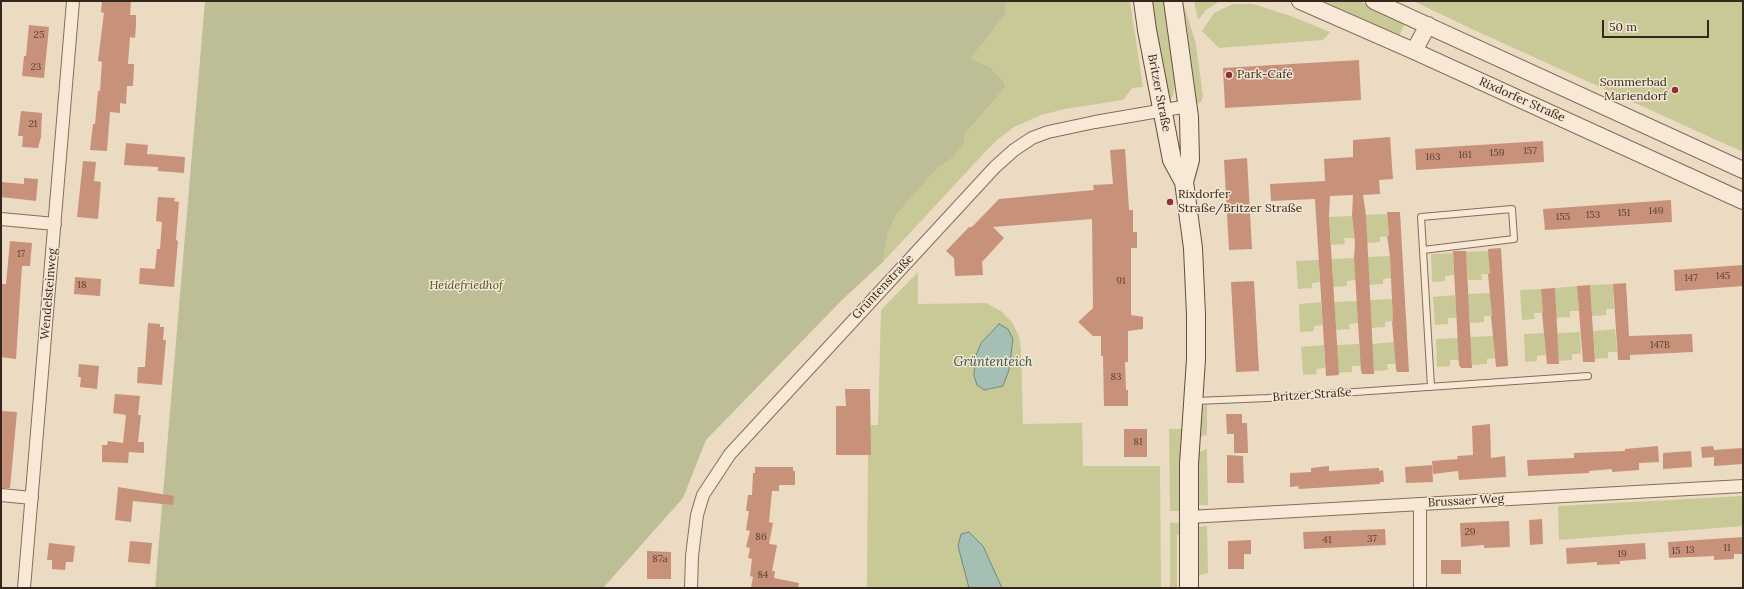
<!DOCTYPE html>
<meta charset="utf-8">
<style>
body{margin:0}
#map{position:relative;width:1744px;height:589px;overflow:hidden;background:#ecdbc3;font-family:Lora,serif}
canvas{display:block}
.frame{position:absolute;inset:0;border:2px solid #35271e;pointer-events:none}
.scale{position:absolute;left:1602px;top:20px;width:107px;height:18px;box-sizing:border-box;border:2px solid #35271e;border-top:0;padding-left:5px;font-size:12px;line-height:14px;white-space:nowrap;color:#35271e;-webkit-text-stroke:3px #f3e6d2;paint-order:stroke}
</style>
<div id="map">
<canvas width="1744" height="589"></canvas>
<div class="frame"></div>
<div class="scale">50 m</div>
</div>
<script>
const context = document.querySelector('canvas').getContext('2d');
context.lineJoin = 'round';
function paint(path, color) { context.fillStyle = color; context.fill(path, 'evenodd'); }
const poly = rows => new Path2D(rows.map(r => 'M' + r).join(''));
function trace(path, color, width, dash) { context.strokeStyle = color; context.lineWidth = width; context.lineCap = dash ? 'butt' : 'round'; context.setLineDash(dash || []); context.stroke(path); }
function write(font, color, halo, rows, align = 'center') {
  context.font = font + ' Lora,serif'; context.lineWidth = 3; context.setLineDash([]); context.textBaseline = 'middle'; context.strokeStyle = halo; context.fillStyle = color; for (const [text, x, y, turn = 0] of rows) {
    context.save(); context.translate(x, y); context.rotate((+turn || 0) * Math.PI / 180); context.textAlign = isNaN(turn) ? turn : align; if (halo) context.strokeText(text, 0, 0); context.fillText(text, 0, 0); context.restore();
  }
}
const green = poly([
 [1007,1,1130,1,1143,87,1132,88,1123,100,1065,109,1041,115,1014,127,997,140,986,151,883,262,888,233,896,215,937,169,951,159,964,135,1005,88,1004,82,990,67,971,58,1005,15],
 [1150,1,1164,1,1175,83,1173,96,1169,102],
 [1194,1,1220,1,1206,10,1198,20],
 [1321,1,1360,1,1406,22,1399,36],
 [1413,1,1743,1,1743,152,1472,29],
 [1233,4,1253,4,1291,16,1330,32,1323,40,1219,48,1202,31,1214,13],
 [1184,5,1196,44,1203,97,1201,102,1197,104],
 [1387,214,1389,236,1380,237,1380,242,1367,243,1366,215],
 [1352,216,1354,238,1344,238,1345,244,1331,245,1329,217],
 [1489,251,1490,274,1481,274,1482,280,1468,280,1466,252],
 [1453,253,1454,275,1445,276,1445,281,1432,282,1431,254],
 [1390,256,1391,278,1383,279,1383,284,1369,285,1367,257],
 [1354,258,1356,280,1347,281,1347,286,1333,287,1332,259],
 [1319,260,1320,282,1312,283,1312,288,1298,289,1296,261],
 [918,272,918,304,986,303,1001,311,1012,322,1019,336,1021,350,1023,424,1082,423,1083,466,1160,466,1161,588,867,588,868,455,870,425,878,425,881,310],
 [1613,284,1614,309,1606,309,1606,315,1592,316,1590,285],
 [1577,286,1579,311,1570,311,1570,317,1556,318,1555,288],
 [1541,289,1543,313,1534,313,1535,319,1522,320,1520,290],
 [1491,293,1492,316,1484,316,1484,322,1470,323,1468,294],
 [1455,295,1457,318,1448,318,1448,324,1435,325,1433,297],
 [1392,299,1393,321,1385,322,1385,327,1371,328,1370,300],
 [1357,301,1358,323,1349,324,1350,329,1336,330,1334,302],
 [1321,302,1323,325,1314,326,1314,331,1300,332,1299,304],
 [1615,329,1617,352,1608,352,1608,358,1595,359,1593,331],
 [1580,332,1581,354,1572,354,1572,360,1559,361,1557,333],
 [1544,333,1546,355,1537,356,1537,361,1525,362,1524,334],
 [1493,336,1495,358,1487,359,1487,364,1472,365,1470,337],
 [1458,338,1459,360,1450,360,1450,366,1437,367,1436,339],
 [1395,342,1396,364,1387,364,1388,370,1374,371,1372,344],
 [1359,344,1361,366,1352,366,1352,372,1338,373,1337,345],
 [1324,345,1325,368,1316,369,1317,374,1303,375,1301,347],
 [1207,405,1207,435,1197,437,1198,407],
 [1169,429,1185,429,1183,511,1170,511],
 [1207,449,1208,505,1195,505,1196,453],
 [1743,496,1743,526,1559,540,1558,506],
 [1170,522,1182,524,1182,535,1177,535,1177,588,1170,588],
 [1207,526,1208,573,1196,576,1196,527]
]);
const cemetery = poly([
 [205,1,1007,1,1005,15,971,58,990,67,1004,82,1005,88,964,135,964,143,951,159,937,169,896,215,888,233,883,262,842,300,706,440,683,498,603,588,155,588]
]);
const water = poly([
 [999,324,1008,329,1013,339,1009,370,1003,386,984,390,977,385,974,376,975,358,981,343,999,324],
 [969,532,983,546,1002,588,969,588,958,546,961,534,969,532]
]);
const building = poly([
 [102,1,131,1,130,15,136,15,136,25,135,38,130,37,128,64,134,64,133,86,127,86,126,104,120,103,120,113,110,112,107,151,90,150,93,124,95,124,98,91,100,91,102,62,98,61,104,13,101,12],
 [29,25,49,27,44,78,22,76,24,56,26,56],
 [1359,60,1361,100,1225,108,1223,68],
 [21,111,42,113,41,137,38,148,22,147,23,136,18,136],
 [1390,137,1393,179,1379,180,1380,194,1363,195,1366,215,1374,374,1362,374,1361,371,1354,258,1355,243,1352,216,1353,195,1330,196,1329,217,1339,375,1326,376,1315,199,1271,201,1270,184,1325,181,1324,159,1353,157,1353,140],
 [1543,141,1544,162,1416,170,1415,149],
 [126,143,148,145,147,154,185,157,184,173,158,171,158,167,124,165],
 [1125,149,1129,210,1133,210,1133,232,1137,232,1137,248,1131,248,1131,315,1143,317,1143,329,1128,331,1128,362,1125,362,1126,390,1128,390,1128,406,1104,406,1103,356,1101,356,1101,336,1093,336,1078,322,1093,308,1092,219,993,227,1004,238,982,262,983,275,955,276,954,258,946,251,969,227,972,227,999,199,1094,190,1093,185,1113,184,1110,150],
 [1247,158,1252,249,1229,250,1224,160],
 [83,161,96,162,94,181,101,182,98,219,77,217],
 [24,178,38,179,36,201,1,197,1,182,24,184],
 [158,197,175,198,174,201,179,202,176,240,178,241,174,287,139,284,140,268,155,269,157,249,160,249,162,222,156,221],
 [1671,200,1672,222,1545,230,1543,209],
 [1387,212,1400,212,1409,372,1397,372,1396,369,1392,321,1393,321,1390,256,1387,236,1389,236],
 [10,241,32,243,30,266,22,266,16,359,1,357,1,296,2,284,6,284],
 [1501,248,1508,366,1496,367,1491,316,1492,316,1488,274,1490,274,1488,249],
 [1453,251,1466,251,1472,368,1461,368,1459,365],
 [1743,265,1743,286,1675,291,1674,270],
 [75,277,101,279,100,296,74,294],
 [1254,281,1259,371,1236,372,1231,282],
 [1626,283,1629,336,1692,334,1693,352,1630,355,1630,360,1618,360,1613,284],
 [1590,285,1595,362,1583,362,1577,286],
 [1555,288,1559,364,1547,364,1542,313,1543,313,1541,289],
 [148,323,160,324,160,327,164,327,163,340,166,340,162,385,137,383,138,367,145,367],
 [79,364,99,366,97,389,80,387,81,377,78,377],
 [845,389,870,389,871,455,836,455,836,406,846,406],
 [115,394,140,396,138,415,141,415,138,442,144,442,144,453,129,452,128,463,102,462,102,445,107,445,108,441,123,443,126,415,113,413],
 [1,411,17,412,10,488,1,488],
 [1226,414,1242,414,1242,423,1247,423,1248,453,1234,453,1234,434,1227,434],
 [1490,424,1491,458,1505,456,1506,477,1459,480,1458,471,1433,474,1432,461,1458,459,1457,456,1473,455,1472,426],
 [1124,429,1147,429,1147,457,1124,457],
 [1658,446,1659,462,1639,463,1639,470,1612,472,1612,469,1589,471,1589,473,1528,476,1527,460,1574,458,1574,453,1625,451,1625,449],
 [1713,446,1714,450,1742,448,1743,464,1714,466,1714,457,1702,458,1701,447],
 [1691,451,1692,467,1663,469,1663,453],
 [1227,455,1243,456,1244,483,1227,483],
 [1432,465,1433,482,1406,483,1405,467],
 [1329,466,1329,471,1379,468,1379,471,1383,470,1384,482,1380,482,1380,484,1299,489,1298,486,1290,487,1290,473,1311,472,1311,468],
 [755,467,793,467,793,471,795,471,795,485,779,485,779,491,772,491,769,522,773,523,769,544,777,545,772,571,775,571,774,578,799,583,798,588,751,588,753,577,750,576,752,559,748,558,750,548,746,547,750,531,746,530,749,511,746,511,748,495,752,495,753,473,755,473],
 [118,487,174,496,173,505,133,501,131,522,115,520],
 [1542,519,1543,544,1530,545,1529,520],
 [1509,521,1510,547,1484,548,1484,545,1461,547,1460,523],
 [1385,529,1386,545,1304,549,1303,532],
 [1743,537,1743,554,1734,554,1734,559,1714,560,1714,556,1669,558,1668,542],
 [1251,540,1251,554,1244,554,1244,569,1228,569,1228,541],
 [130,541,152,543,150,564,128,562],
 [49,543,75,546,73,562,66,562,65,570,52,569,52,560,47,560],
 [1645,543,1646,559,1620,561,1620,564,1597,565,1597,562,1567,564,1566,548],
 [647,551,671,552,671,579,647,579],
 [1441,560,1461,560,1461,574,1441,574]
]);
const service = poly([
 [1423,250,1421,217,1512,209,1514,239,1423,250,1431,387],
 [1196,401,1268,398,1588,376]
]);
const minor = poly([
 [1,219,55,224],
 [1,495,32,498],
 [1420,504,1420,588],
 [1189,517,1743,486],
 [24,588,73,1],
 [691,588,692,556,697,515,703,495,730,454,995,167,1014,150,1032,138,1048,132,1095,122,1188,106]
]);
const tertiary = poly([
 [1300,1,1414,51,1743,201],
 [1374,1,1743,170],
 [1414,51,1428,25]
]);
const secondary = poly([
 [1143,1,1147,30,1172,160,1184,182],
 [1173,1,1189,117,1190,160,1184,182,1193,248,1196,315,1196,359,1189,464,1189,588]
]);
const markers = [
 [1229,75,4,"#912e3a"],
 [1675,90,4,"#912e3a"],
 [1170,202,4,"#912e3a"]
];
const numberNames = [
 ["25",39,35],
 ["23",36,67],
 ["21",33,124],
 ["157",1530,151],
 ["159",1497,153],
 ["161",1465,155],
 ["163",1433,157],
 ["149",1656,211],
 ["151",1624,213],
 ["153",1593,215],
 ["155",1563,217],
 ["17",21,254],
 ["145",1723,276],
 ["147",1691,278],
 ["91",1121,281],
 ["18",82,285],
 ["147B",1660,345],
 ["83",1116,377],
 ["81",1138,442],
 ["29",1470,532],
 ["86",761,537],
 ["37",1372,539],
 ["41",1327,540],
 ["11",1727,548],
 ["13",1690,550],
 ["15",1676,551],
 ["19",1622,554],
 ["87a",660,559],
 ["84",763,575]
];
const poiNames = [
 ["Park-Café",1237,75],
 ["Sommerbad",1667,83,"right"],
 ["Mariendorf",1667,97,"right"],
 ["Rixdorfer",1178,195],
 ["Straße/Britzer Straße",1178,209]
];
const streetNames = [
 ["Britzer Straße",1159,93,79],
 ["Rixdorfer Straße",1522,100,24],
 ["Grüntenstraße",883,287,-47],
 ["Wendelsteinweg",49,294,-85],
 ["Britzer Straße",1312,395,-4],
 ["Brussaer Weg",1466,501,-3]
];
const parkNames = [
 ["Heidefriedhof",466,286]
];
const waterNames = [
 ["Grüntenteich",993,362]
];
paint(green, '#c9c997');
paint(cemetery, '#bebe96');
paint(water, '#a5bfb4');
trace(water, '#6c8c80', 1);
paint(building, '#c8917a');
trace(service, '#856c5b', 8);
trace(minor, '#856c5b', 14);
trace(tertiary, '#856c5b', 18);
trace(secondary, '#664d3e', 20);
trace(service, '#f7e9d5', 6);
trace(minor, '#f7e9d5', 12);
trace(tertiary, '#f7e9d5', 16);
trace(secondary, '#f7e9d5', 18);
for (const [x, y, r, color] of markers) { const dot = new Path2D(); dot.arc(x, y, r, 0, 2 * Math.PI); context.fillStyle = color; context.fill(dot); trace(dot, '#f3e6d2', 1.5); }
write('10px', '#5a4235', null, numberNames);
write('12px', '#35271e', '#f3e6d2', poiNames, 'left');
write('12px', '#35271e', '#f3e6d2', streetNames);
write('italic 12px', '#4b5126', '#f3e6d2', parkNames);
write('italic 13px', '#2e544d', '#f3e6d2', waterNames);
</script>
